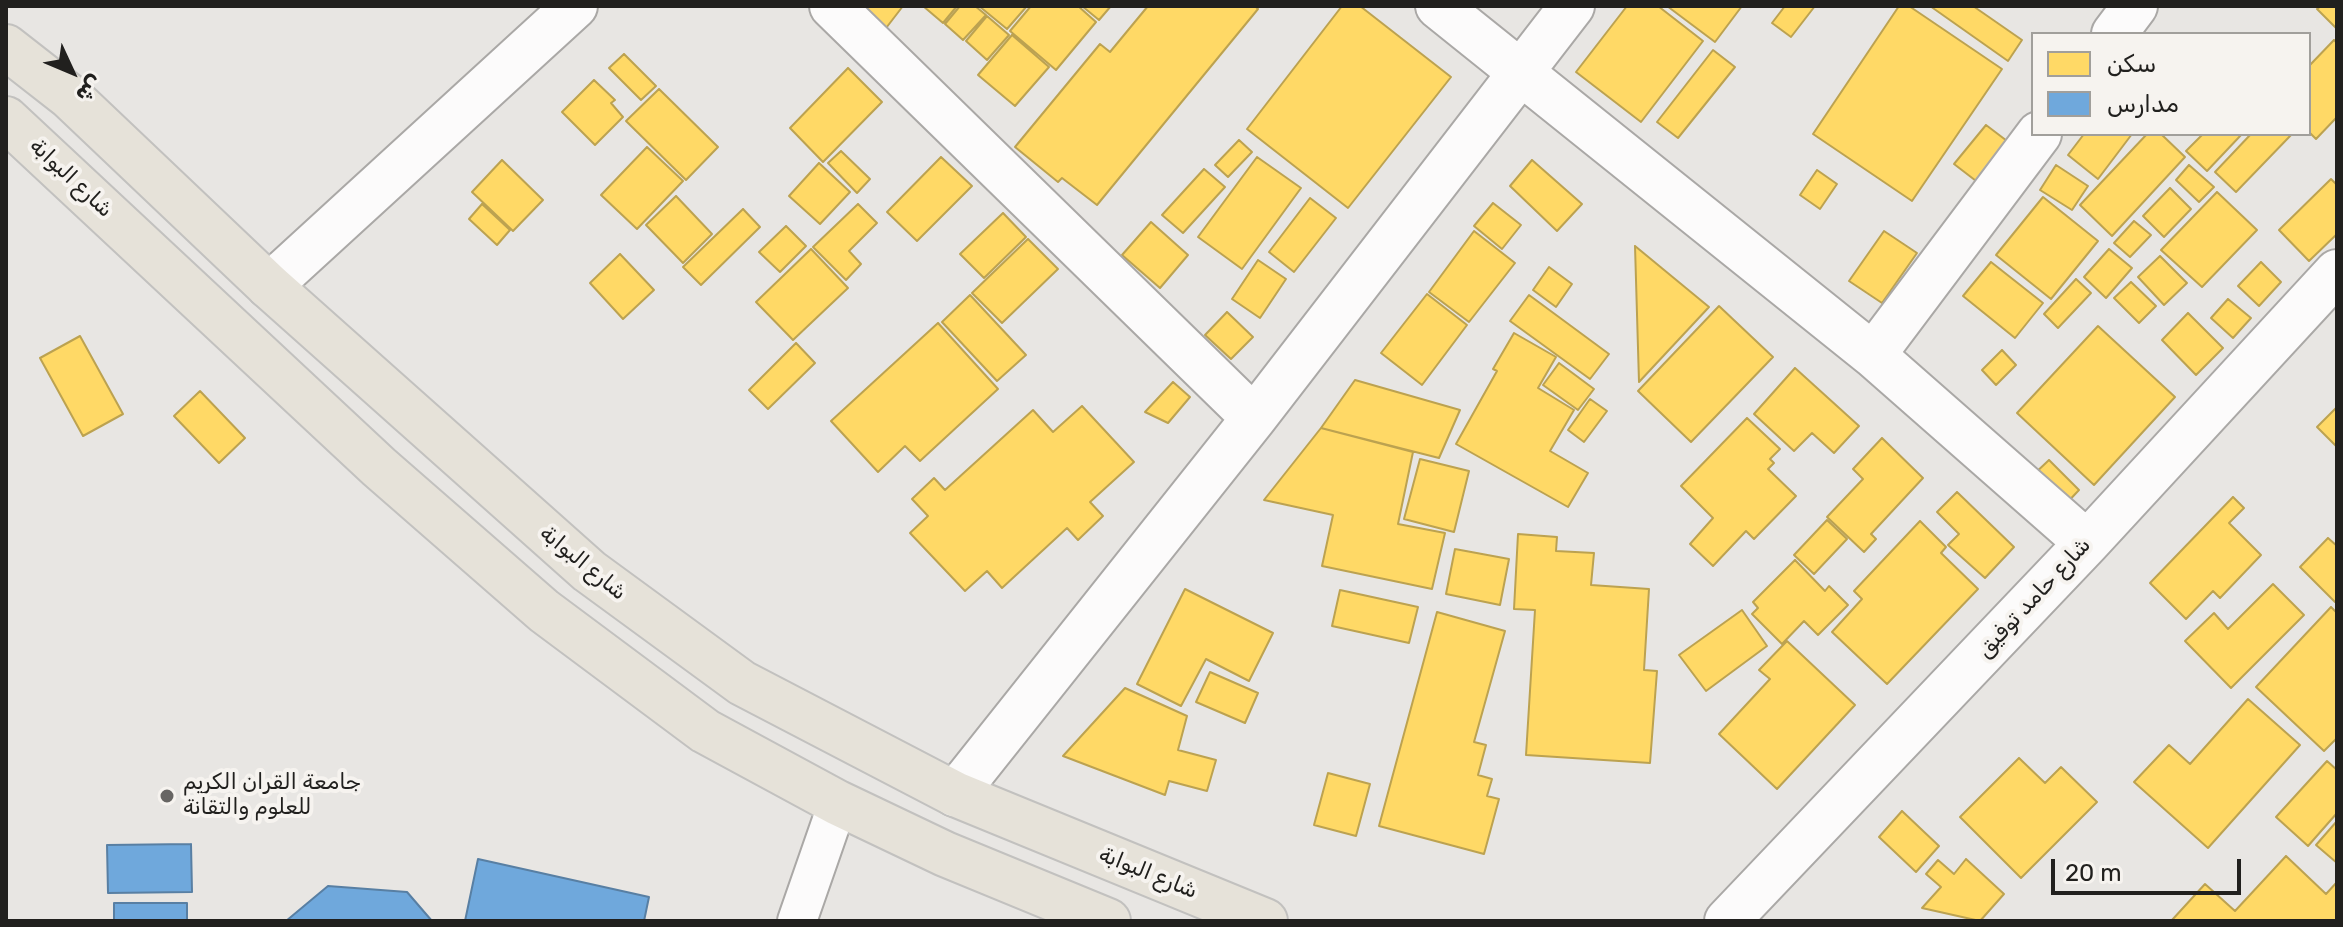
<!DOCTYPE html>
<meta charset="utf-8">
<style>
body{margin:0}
#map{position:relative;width:2343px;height:927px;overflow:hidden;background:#e8e6e3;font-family:Rubik,Vazirmatn,sans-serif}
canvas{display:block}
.frame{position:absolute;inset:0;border:8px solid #21201e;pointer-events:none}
.legend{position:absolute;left:2031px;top:32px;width:280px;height:104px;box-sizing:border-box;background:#f6f3ef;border:2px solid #a19f9b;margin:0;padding:10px 14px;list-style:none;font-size:24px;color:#21201e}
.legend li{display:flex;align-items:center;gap:16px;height:40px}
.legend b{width:40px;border:2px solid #a19f9b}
.north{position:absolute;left:32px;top:32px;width:80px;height:80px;-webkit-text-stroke:6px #f6f3ef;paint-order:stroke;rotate:134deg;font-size:22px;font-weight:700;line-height:32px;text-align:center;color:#21201e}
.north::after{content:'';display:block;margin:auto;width:28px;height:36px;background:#21201e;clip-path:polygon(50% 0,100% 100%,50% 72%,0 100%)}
.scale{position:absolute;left:2051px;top:859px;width:190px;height:36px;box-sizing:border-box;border:4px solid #21201e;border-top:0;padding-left:10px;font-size:24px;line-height:28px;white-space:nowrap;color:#21201e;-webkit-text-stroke:6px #f6f3ef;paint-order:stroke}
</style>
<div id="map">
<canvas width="2343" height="927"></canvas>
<div class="frame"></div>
<ul class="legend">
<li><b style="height:22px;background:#ffd966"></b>سكن</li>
<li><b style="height:22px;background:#6fa8dc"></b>مدارس</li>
</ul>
<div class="north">ش</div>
<div class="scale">20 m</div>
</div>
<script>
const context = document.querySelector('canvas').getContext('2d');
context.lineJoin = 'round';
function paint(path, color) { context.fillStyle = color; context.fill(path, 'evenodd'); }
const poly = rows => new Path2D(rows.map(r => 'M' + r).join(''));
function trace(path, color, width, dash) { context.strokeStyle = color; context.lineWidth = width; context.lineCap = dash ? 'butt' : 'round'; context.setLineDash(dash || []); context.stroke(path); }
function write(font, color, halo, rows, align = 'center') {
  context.font = font + ' Rubik,Vazirmatn,sans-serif'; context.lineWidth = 8; context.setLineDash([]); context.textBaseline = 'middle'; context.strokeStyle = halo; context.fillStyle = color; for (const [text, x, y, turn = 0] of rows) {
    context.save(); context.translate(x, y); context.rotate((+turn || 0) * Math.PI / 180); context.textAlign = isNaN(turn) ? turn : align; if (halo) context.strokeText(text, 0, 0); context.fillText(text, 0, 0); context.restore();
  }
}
const homes = poly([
 [864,6,903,6,883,32,859,13,864,6],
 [923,6,957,6,943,23,923,6],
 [960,6,975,6,986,15,963,40,945,24,960,6],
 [979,6,1027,6,1007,29,979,6],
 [1031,6,1078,6,1096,22,1056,70,1010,31,1031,6],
 [1082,6,1111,6,1099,20,1082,6],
 [1148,6,1255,6,1258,9,1097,205,1062,178,1058,182,1015,147,1100,44,1110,52,1148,6],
 [1342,6,1360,6,1451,77,1348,208,1247,129,1342,6],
 [1627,6,1658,6,1703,41,1641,122,1576,72,1627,6],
 [1667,6,1742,6,1715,42,1667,6],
 [1785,6,1815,6,1791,37,1772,23,1785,6],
 [1899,6,1909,6,2002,69,1912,201,1813,134,1899,6],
 [1930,6,1973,6,2022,40,2008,61,1930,6],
 [2321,6,2337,6,2336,28,2317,9,2321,6],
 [987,16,1009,35,987,60,966,41,987,16],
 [1012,35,1049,67,1015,106,978,75,1012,35],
 [2334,40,2337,43,2337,117,2316,139,2309,132,2309,66,2334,40],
 [1713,50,1735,67,1678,138,1657,122,1713,50],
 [624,54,656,86,641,100,609,68,624,54],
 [848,68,882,102,823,162,790,128,848,68],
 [594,80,615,100,611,103,623,117,595,145,562,112,594,80],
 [659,89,718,147,686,180,626,121,659,89],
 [1986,125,2011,144,1980,184,1954,164,1986,125],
 [2084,134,2132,134,2098,179,2068,155,2084,134],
 [2147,134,2161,134,2185,157,2112,236,2080,205,2147,134],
 [2203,134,2242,134,2207,171,2186,151,2203,134],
 [2251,134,2292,134,2236,192,2215,172,2251,134],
 [1239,140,1252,152,1228,177,1215,165,1239,140],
 [647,147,683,181,637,229,601,195,647,147],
 [841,151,870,179,857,193,828,163,841,151],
 [941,157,972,186,917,241,887,212,941,157],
 [1257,157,1301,188,1242,269,1198,237,1257,157],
 [502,160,543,200,513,231,472,192,502,160],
 [1532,160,1582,204,1557,231,1510,186,1532,160],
 [819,163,850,192,820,224,789,196,819,163],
 [2056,165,2088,186,2072,210,2040,190,2056,165],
 [2189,165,2214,187,2199,202,2176,180,2189,165],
 [1204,169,1225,187,1183,233,1162,215,1204,169],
 [1817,170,1837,184,1820,209,1800,195,1817,170],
 [2331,179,2337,185,2337,234,2309,261,2279,230,2331,179],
 [2170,188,2191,209,2164,237,2143,216,2170,188],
 [2217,192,2257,230,2202,287,2161,250,2217,192],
 [676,196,712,234,683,263,646,225,676,196],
 [2043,197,2098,241,2051,299,1996,255,2043,197],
 [1310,198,1336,218,1294,272,1269,252,1310,198],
 [1493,203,1521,225,1502,249,1474,226,1493,203],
 [482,204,510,230,497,245,469,219,482,204],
 [858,204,877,223,849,251,861,264,846,280,813,247,858,204],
 [743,209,760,227,701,285,683,267,743,209],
 [1003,213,1026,237,984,278,960,254,1003,213],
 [2134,221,2151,235,2130,257,2114,243,2134,221],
 [1151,222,1188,255,1160,288,1122,255,1151,222],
 [786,226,806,246,780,272,759,252,786,226],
 [1474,231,1515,263,1469,322,1429,292,1474,231],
 [1884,231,1917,253,1882,303,1849,281,1884,231],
 [1028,239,1058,269,1002,323,972,293,1028,239],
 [1635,246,1709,307,1639,382,1635,246],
 [811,249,848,288,793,340,756,302,811,249],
 [2109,249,2132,268,2106,298,2084,277,2109,249],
 [620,254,654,290,623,319,590,283,620,254],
 [2160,256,2187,283,2164,305,2138,277,2160,256],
 [1258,260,1286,279,1260,318,1232,299,1258,260],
 [1991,262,2043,303,2015,338,1963,296,1991,262],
 [2261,262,2281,282,2259,306,2238,286,2261,262],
 [1549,267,1572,284,1556,307,1533,290,1549,267],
 [2076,279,2091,293,2058,328,2044,314,2076,279],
 [2131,282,2156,306,2139,323,2114,298,2131,282],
 [1427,294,1467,325,1422,385,1381,353,1427,294],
 [970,295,1026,355,997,381,942,322,970,295],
 [1529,295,1609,354,1590,379,1510,321,1529,295],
 [2228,299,2251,318,2233,338,2211,318,2228,299],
 [1719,306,1773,357,1691,442,1638,391,1719,306],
 [1227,312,1253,337,1231,359,1205,335,1227,312],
 [2188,313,2223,348,2196,375,2162,340,2188,313],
 [938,323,998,389,920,461,905,446,878,472,831,421,938,323],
 [2098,326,2175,397,2094,485,2017,413,2098,326],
 [1514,333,1556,357,1538,388,1574,410,1550,451,1588,473,1568,507,1456,444,1497,371,1493,369,1514,333],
 [80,336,123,414,83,436,40,358,80,336],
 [796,343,815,363,768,409,749,390,796,343],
 [2002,350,2016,365,1996,385,1982,370,2002,350],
 [1559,363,1594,389,1578,410,1543,385,1559,363],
 [1795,368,1859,426,1834,453,1812,433,1794,451,1754,414,1795,368],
 [1355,380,1460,410,1439,458,1321,428,1355,380],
 [1173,382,1190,397,1168,423,1145,412,1173,382],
 [200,391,245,438,219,463,174,416,200,391],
 [1590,399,1607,411,1584,442,1568,430,1590,399],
 [1082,406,1134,462,1090,502,1103,516,1078,540,1067,528,1002,588,987,571,965,591,910,533,928,516,912,499,934,478,945,490,1033,410,1053,432,1082,406],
 [2337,407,2337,447,2317,427,2337,407],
 [1747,418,1780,449,1770,459,1774,463,1768,469,1796,496,1754,539,1746,531,1713,566,1690,544,1713,518,1681,486,1747,418],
 [1321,428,1413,452,1398,524,1445,533,1432,589,1322,566,1333,515,1264,500,1321,428],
 [1882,438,1923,478,1871,534,1876,539,1864,552,1827,517,1863,479,1853,469,1882,438],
 [1420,459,1469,471,1454,532,1404,519,1420,459],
 [2049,460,2079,490,2062,508,2031,477,2049,460],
 [1957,492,2014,547,1985,578,1948,545,1959,534,1937,512,1957,492],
 [2233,497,2244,508,2229,523,2261,555,2220,598,2213,591,2186,619,2150,583,2233,497],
 [1827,520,1847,539,1814,574,1794,555,1827,520],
 [1920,521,1946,547,1941,553,1978,589,1887,684,1832,632,1862,599,1854,591,1920,521],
 [1518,534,1557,537,1556,551,1594,553,1591,585,1649,589,1644,670,1657,671,1650,763,1526,755,1535,610,1514,609,1518,534],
 [2328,538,2337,546,2337,600,2335,602,2300,567,2328,538],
 [1455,549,1509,559,1500,605,1446,594,1455,549],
 [1795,560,1825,591,1829,586,1848,605,1818,635,1804,621,1782,644,1752,614,1758,608,1753,602,1795,560],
 [2273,584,2304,615,2231,688,2185,641,2214,613,2228,629,2273,584],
 [1185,589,1273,633,1249,681,1206,659,1181,706,1137,684,1185,589],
 [1340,590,1418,607,1409,643,1332,626,1340,590],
 [2331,607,2337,613,2337,738,2324,751,2256,687,2331,607],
 [1742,610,1767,646,1706,691,1679,655,1742,610],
 [1437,612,1505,631,1474,742,1486,745,1478,775,1492,779,1487,796,1499,799,1484,854,1379,826,1437,612],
 [1787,641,1855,705,1777,789,1719,734,1770,679,1759,670,1787,641],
 [1210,672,1258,693,1245,723,1196,702,1210,672],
 [1125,688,1187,716,1178,750,1216,760,1207,791,1169,781,1165,795,1063,756,1125,688],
 [2248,699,2300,745,2208,848,2134,782,2169,745,2190,764,2248,699],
 [2019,758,2045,783,2061,767,2097,802,2021,878,1960,817,2019,758],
 [2327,761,2337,770,2337,813,2308,846,2276,817,2327,761],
 [1328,773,1370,784,1356,836,1314,825,1328,773],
 [1902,811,1939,846,1916,872,1879,837,1902,811],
 [2337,821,2337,863,2316,845,2337,821],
 [2286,856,2326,894,2337,882,2337,921,2172,920,2205,884,2235,911,2286,856],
 [1966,859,2004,894,1980,921,1922,908,1941,887,1926,874,1938,860,1954,874,1966,859]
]);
const schools = poly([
 [191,844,192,892,108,893,107,845,191,844],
 [478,859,649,897,644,921,465,921,478,859],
 [328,886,407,892,432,921,286,921,328,886],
 [114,903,187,903,187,921,114,921,114,903]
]);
const lane = poly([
 [797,921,838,803]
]);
const street = poly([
 [832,6,1254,418],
 [1438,6,1873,355,2087,543],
 [2114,34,2135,6],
 [269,286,575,6],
 [1873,355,2039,134],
 [955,794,1254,418,1572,6],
 [1727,921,2087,543,2337,272]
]);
const primary = poly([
 [6,47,70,97,269,286,589,571,742,683,955,794,1265,921],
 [6,119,379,467,544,611,705,731,838,803,945,854,1108,921]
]);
const markers = [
 [167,796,8,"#676563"]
];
const streetNames = [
 ["شارع البوابة",71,178,43],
 ["شارع البوابة",583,563,39],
 ["شارع حامد توفيق",2034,598,-47],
 ["شارع البوابة",1148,873,22]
];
const poiNames = [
 ["جامعة القران الكريم",183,783],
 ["للعلوم والتقانة",183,808]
];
paint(homes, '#ffd966');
trace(homes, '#bca250', 2);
paint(schools, '#6fa8dc');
trace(schools, '#587fa3', 2);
trace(lane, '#aaa8a6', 42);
trace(street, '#aaa8a6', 48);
trace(primary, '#c2c1bf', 48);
trace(lane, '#fcfbfb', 38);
trace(street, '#fcfbfb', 44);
trace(primary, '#e6e2d9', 44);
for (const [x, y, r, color] of markers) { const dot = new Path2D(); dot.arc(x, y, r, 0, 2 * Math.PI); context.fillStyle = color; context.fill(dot); trace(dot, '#f6f3ef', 3); }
write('22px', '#21201e', '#f6f3ef', streetNames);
write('22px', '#21201e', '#f6f3ef', poiNames, 'left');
</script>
